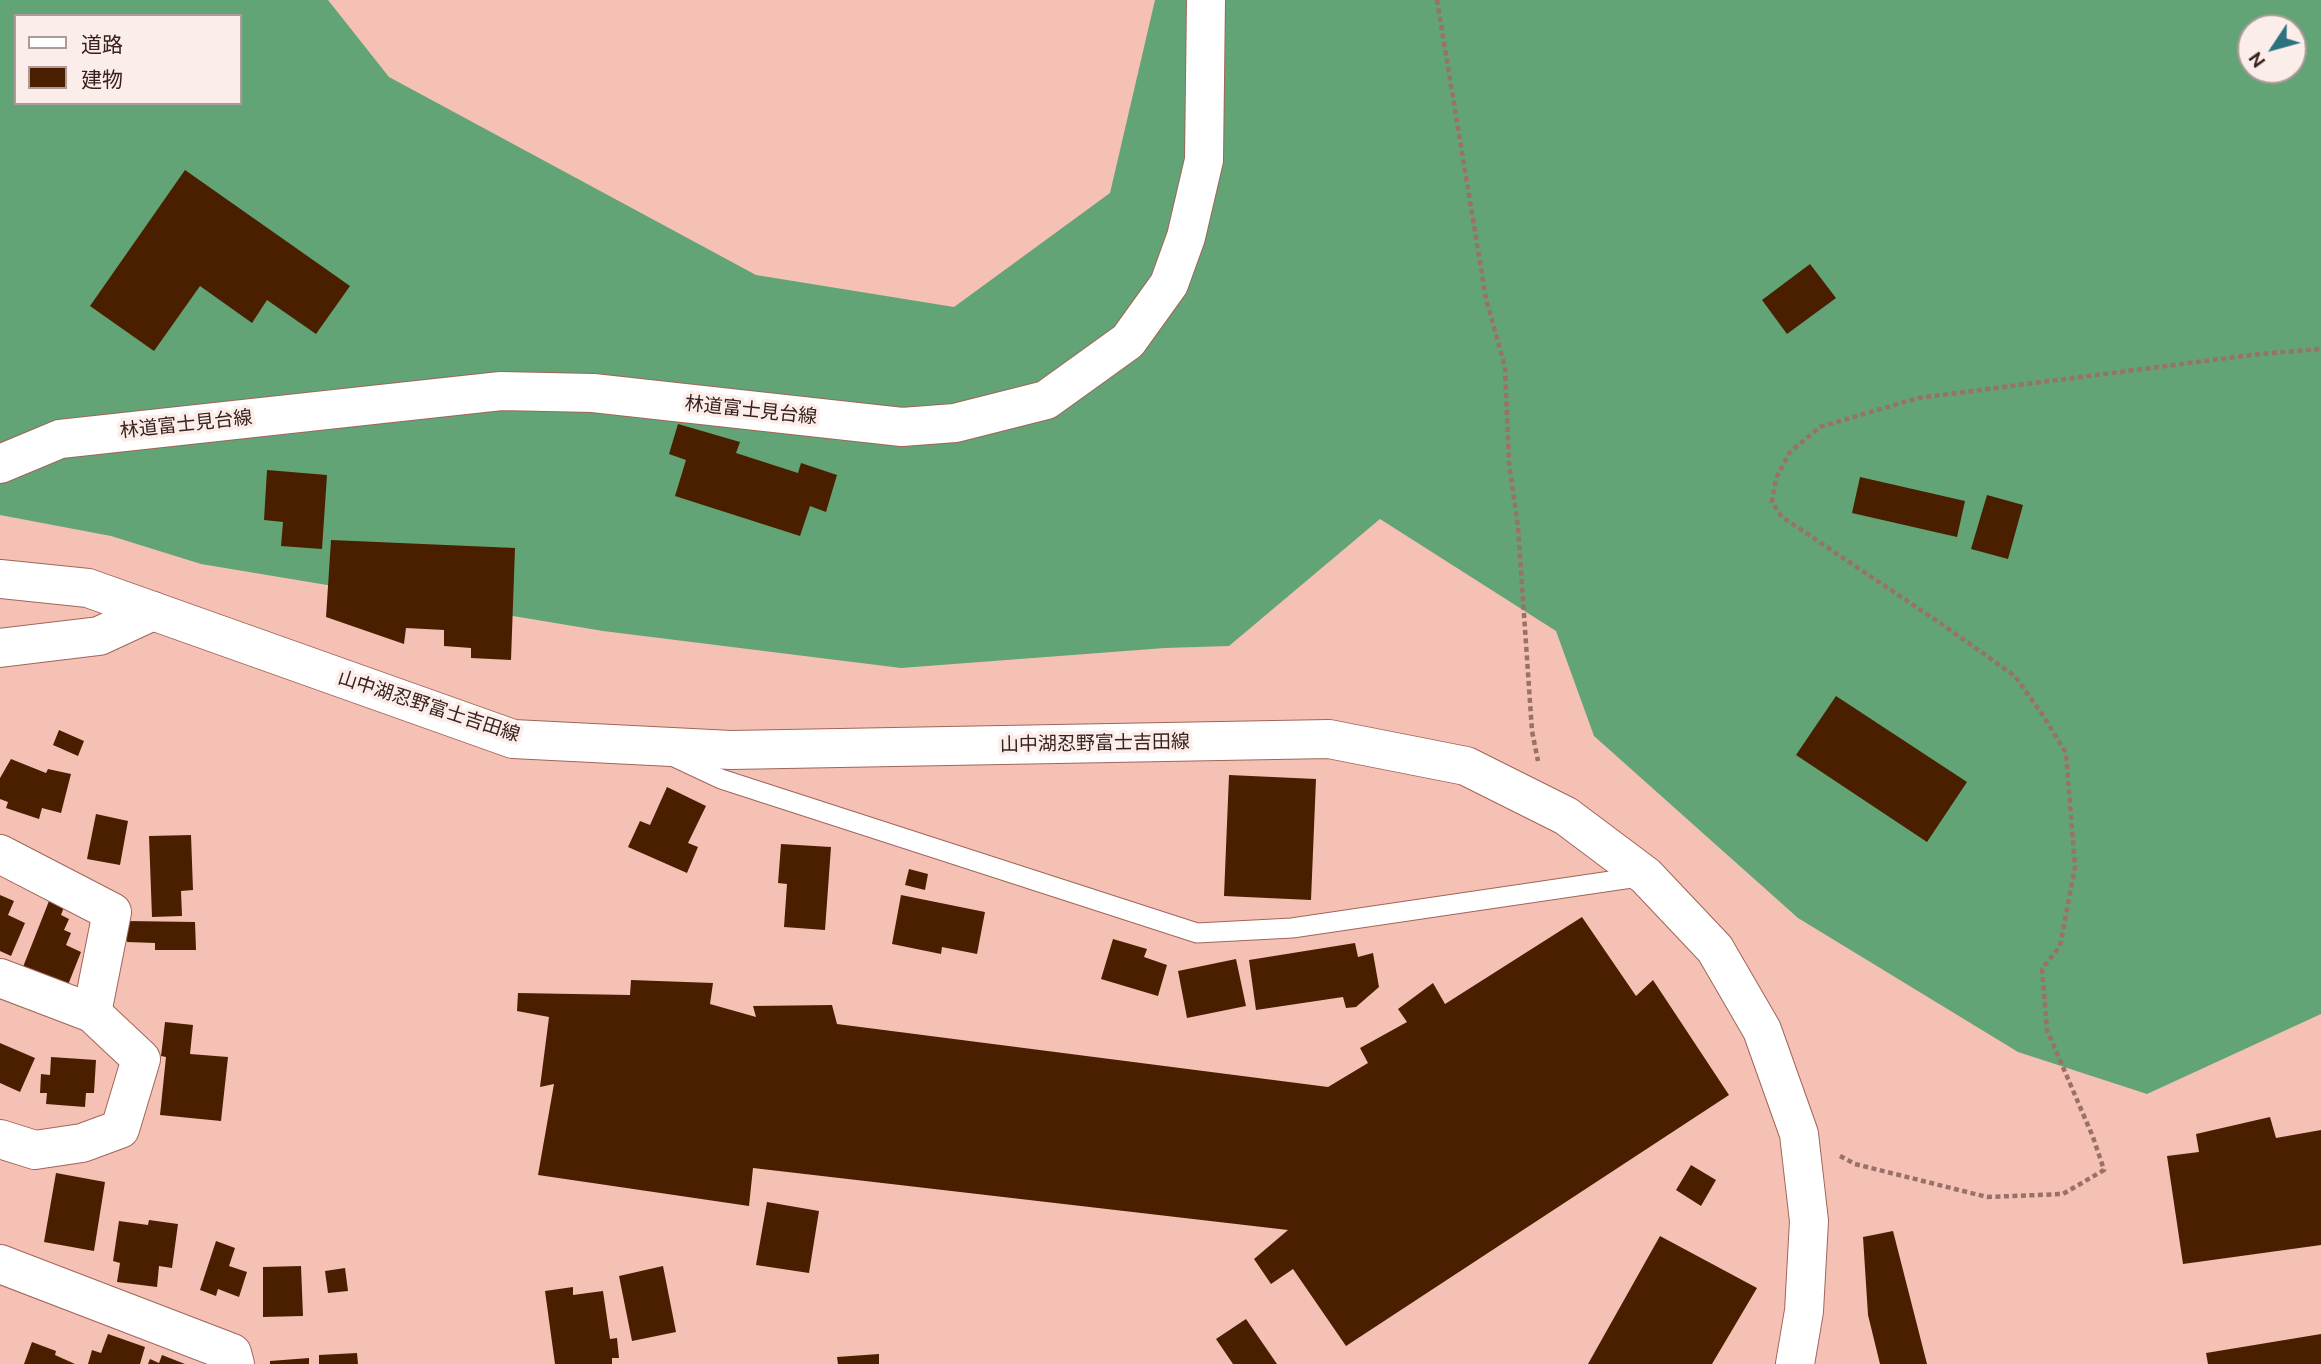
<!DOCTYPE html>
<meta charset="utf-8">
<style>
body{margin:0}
#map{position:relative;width:2321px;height:1364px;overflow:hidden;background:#f6c1b5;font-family:Ubuntu,"Noto Sans JP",sans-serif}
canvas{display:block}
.legend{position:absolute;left:14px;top:14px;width:228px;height:91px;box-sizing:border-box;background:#fbedea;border:2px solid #ae9b98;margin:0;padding:9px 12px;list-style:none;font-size:21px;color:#3a211c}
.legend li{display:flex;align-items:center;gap:14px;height:35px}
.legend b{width:35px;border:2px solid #ae9b98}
.north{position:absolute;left:2237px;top:14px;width:70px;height:70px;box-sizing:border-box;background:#fbedea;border:2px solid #ae9b98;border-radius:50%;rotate:234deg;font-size:19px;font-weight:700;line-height:28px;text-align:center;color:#3a211c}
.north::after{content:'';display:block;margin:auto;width:24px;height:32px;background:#2c727f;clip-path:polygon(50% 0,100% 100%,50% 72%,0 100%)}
</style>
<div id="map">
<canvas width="2321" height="1364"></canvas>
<ul class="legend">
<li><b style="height:9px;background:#fff"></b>道路</li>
<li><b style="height:19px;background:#4a1f00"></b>建物</li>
</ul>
<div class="north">N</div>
</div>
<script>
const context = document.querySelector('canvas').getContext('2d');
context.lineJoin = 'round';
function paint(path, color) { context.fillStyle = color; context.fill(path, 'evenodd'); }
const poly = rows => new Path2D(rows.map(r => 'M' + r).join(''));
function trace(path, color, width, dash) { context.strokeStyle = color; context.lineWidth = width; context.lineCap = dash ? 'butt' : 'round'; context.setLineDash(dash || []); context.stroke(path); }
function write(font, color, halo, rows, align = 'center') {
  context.font = font + ' Ubuntu,"Noto Sans JP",sans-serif'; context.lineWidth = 7; context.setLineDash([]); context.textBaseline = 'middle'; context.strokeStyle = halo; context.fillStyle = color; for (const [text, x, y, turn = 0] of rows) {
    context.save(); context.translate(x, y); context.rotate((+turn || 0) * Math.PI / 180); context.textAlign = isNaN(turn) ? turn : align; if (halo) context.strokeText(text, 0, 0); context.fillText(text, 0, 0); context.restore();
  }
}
const forest = poly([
 [0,0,328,0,389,77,756,275,954,307,1110,193,1155,0,2321,0,2321,1014,2147,1094,2018,1052,1798,918,1594,736,1556,631,1380,519,1229,646,1165,648,901,668,603,631,201,564,111,536,0,515],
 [16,16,240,16,240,103,16,103],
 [2251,28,2293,28,2293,70,2251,70]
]);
const building = poly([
 [185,170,350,286,316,334,267,300,252,323,200,286,154,351,90,306],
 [1810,264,1836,298,1787,334,1762,300],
 [678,424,740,442,736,453,798,473,801,463,837,475,826,512,810,506,800,536,675,496,686,460,669,454],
 [267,470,327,475,322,549,281,546,283,522,264,520],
 [1860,477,1965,501,1957,537,1852,513],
 [1987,495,2023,505,2008,559,1971,549],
 [331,540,515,548,511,660,471,658,471,648,444,646,444,630,406,628,404,644,326,617],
 [1836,696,1967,782,1927,842,1796,755],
 [59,730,84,741,78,756,53,745],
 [11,759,46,773,48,769,71,774,61,813,42,808,39,819,6,808,8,802,0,799,0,778],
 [1229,775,1316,779,1311,900,1224,896],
 [667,787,706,806,688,843,698,847,687,873,628,847,640,821,650,825],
 [96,814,128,821,120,865,87,859],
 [191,835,193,890,181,891,182,916,152,917,149,836],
 [781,844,831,847,825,930,784,927,787,884,778,883],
 [909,869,928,874,925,890,905,885],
 [0,895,14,901,8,915,25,923,11,956,0,951],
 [901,895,985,912,977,954,942,947,941,954,892,944],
 [49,901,64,907,61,915,69,919,64,930,71,933,66,945,81,952,66,990,21,972],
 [1582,917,1636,996,1653,980,1729,1095,1346,1346,1293,1269,1271,1284,1254,1259,1288,1230,753,1168,749,1206,538,1175,554,1084,540,1087,549,1017,517,1011,518,993,630,995,631,980,713,983,710,1004,756,1017,753,1006,832,1005,837,1024,1328,1087,1368,1063,1360,1048,1407,1022,1398,1009,1433,983,1445,1004],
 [127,921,195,922,196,950,155,950,155,943,127,942],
 [1113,939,1147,949,1144,957,1167,965,1158,996,1101,979],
 [1355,943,1358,957,1373,953,1379,987,1356,1007,1346,1008,1343,997,1256,1010,1249,960],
 [1236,959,1246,1006,1187,1018,1178,971],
 [165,1022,193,1025,190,1054,228,1057,221,1121,160,1115,166,1057,161,1056],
 [0,1043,35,1058,20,1092,0,1083],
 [51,1057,96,1060,94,1093,86,1093,85,1107,46,1104,47,1093,40,1093,41,1074,50,1075],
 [2270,1117,2276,1138,2321,1130,2321,1245,2183,1264,2167,1156,2199,1152,2196,1134],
 [1691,1165,1716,1180,1701,1206,1676,1190],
 [56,1173,105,1182,94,1251,44,1242],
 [767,1202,819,1211,809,1273,756,1265],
 [149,1220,178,1224,172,1268,159,1266,157,1287,117,1282,120,1263,113,1261,119,1221,148,1225],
 [1893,1231,1927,1364,1880,1364,1868,1315,1863,1237],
 [1660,1236,1757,1288,1712,1364,1588,1364],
 [216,1241,235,1248,229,1266,247,1272,239,1297,218,1289,216,1296,200,1290],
 [301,1266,303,1316,263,1317,263,1267],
 [663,1266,676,1332,632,1341,619,1276],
 [345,1268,348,1291,328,1293,325,1271],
 [573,1287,573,1295,603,1291,610,1339,617,1338,619,1358,612,1358,612,1364,555,1364,545,1291],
 [1246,1319,1277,1364,1233,1364,1216,1339],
 [108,1334,145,1347,140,1364,88,1364,92,1350,101,1353],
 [2321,1334,2321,1364,2208,1364,2206,1353],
 [32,1342,56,1351,55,1355,75,1364,24,1364],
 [357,1353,358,1364,319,1364,319,1355],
 [879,1354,879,1364,838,1364,837,1357],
 [162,1355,185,1364,148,1364,150,1359,159,1363],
 [309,1358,309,1364,270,1364,270,1361]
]);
const path = poly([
 [1437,0,1486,299,1505,367,1509,463,1518,527,1532,731,1538,761],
 [1840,1156,1855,1164,1987,1197,2063,1194,2104,1170,2093,1137,2047,1030,2042,969,2060,946,2075,867,2066,753,2044,717,2015,676,1943,625,1782,517,1772,502,1776,478,1790,452,1820,427,1918,398,2259,354,2321,349]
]);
const lane = poly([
 [672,756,721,779,1197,933,1292,928,1645,876]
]);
const street = poly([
 [0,464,60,439,501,391,593,393,902,427,955,423,1046,400,1128,341,1169,284,1186,237,1204,160,1206,0],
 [0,648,99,636,153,611],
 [0,854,112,912,92,1013,141,1059,120,1129,82,1143,35,1150,0,1139],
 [0,978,92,1013],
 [0,1264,232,1353,235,1364]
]);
const secondary = poly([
 [0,579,88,588,513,739,731,750,1329,739,1466,766,1566,816,1646,876,1715,949,1762,1030,1799,1134,1809,1221,1804,1311,1795,1364]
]);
const streetNames = [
 ["林道富士見台線",751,410,6],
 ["林道富士見台線",186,424,-6],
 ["山中湖忍野富士吉田線",429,706,18],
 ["山中湖忍野富士吉田線",1095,743,-1]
];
paint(forest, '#62a476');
paint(building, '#4a1f00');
trace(lane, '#a06559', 21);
trace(street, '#a06559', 40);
trace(secondary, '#a06559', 40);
trace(path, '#987169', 4.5, [5, 3.5]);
trace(lane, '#fff', 19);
trace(street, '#fff', 38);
trace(secondary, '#fff', 38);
write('19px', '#3a211c', '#fbedea', streetNames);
</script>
